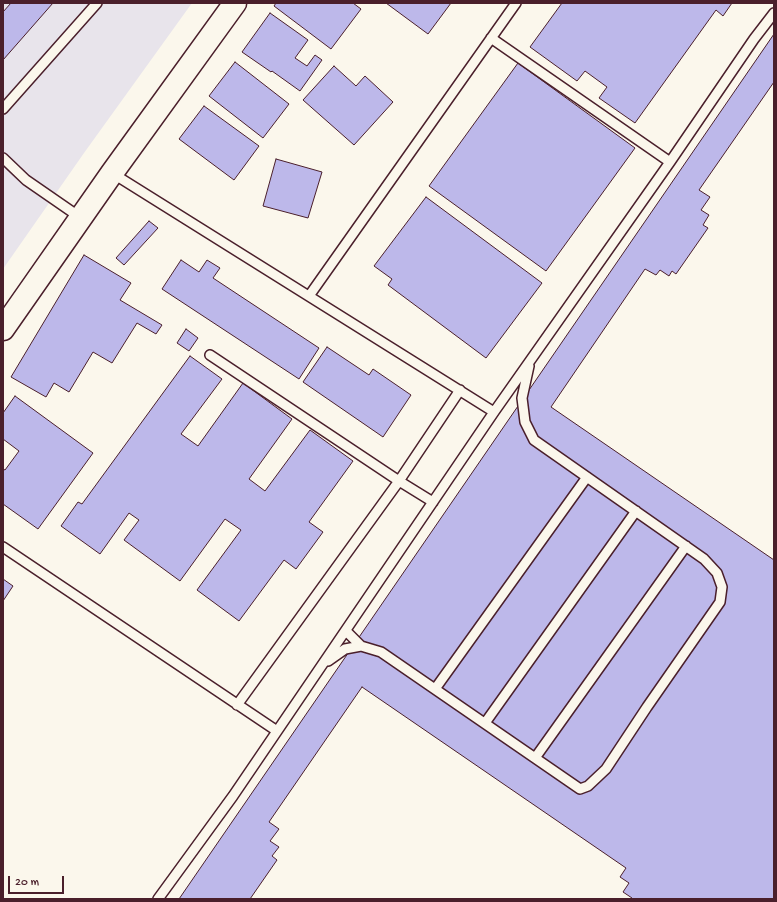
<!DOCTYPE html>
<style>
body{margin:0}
#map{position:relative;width:777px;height:902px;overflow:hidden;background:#fbf7ec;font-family:"Gochi Hand",sans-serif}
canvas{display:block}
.frame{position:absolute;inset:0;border:4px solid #4a1f2b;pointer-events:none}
.scale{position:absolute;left:8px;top:876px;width:56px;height:18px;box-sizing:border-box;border:2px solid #4a1f2b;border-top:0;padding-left:5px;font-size:12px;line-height:14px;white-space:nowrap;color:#4a1f2b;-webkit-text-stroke:3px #fbf7ec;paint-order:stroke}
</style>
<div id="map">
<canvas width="777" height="902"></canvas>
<div class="frame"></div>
<div class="scale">20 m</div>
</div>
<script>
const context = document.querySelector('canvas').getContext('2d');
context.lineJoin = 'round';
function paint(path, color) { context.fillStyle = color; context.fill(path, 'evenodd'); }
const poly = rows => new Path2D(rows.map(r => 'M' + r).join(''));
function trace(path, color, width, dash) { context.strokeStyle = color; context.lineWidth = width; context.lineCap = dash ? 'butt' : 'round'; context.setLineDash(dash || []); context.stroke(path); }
const built = poly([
 [3,3,192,3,84,153,3,269]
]);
const building = poly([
 [11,3,53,3,3,60,3,12,11,3],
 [276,3,353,3,361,9,331,49,274,6,276,3],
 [386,3,451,3,428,34,386,3],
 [562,3,732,3,723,16,716,10,635,123,599,98,607,87,585,71,577,81,530,47,562,3],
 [270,13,308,40,295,58,307,66,315,55,322,60,300,91,272,71,271,72,242,52,270,13],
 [774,34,774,899,179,899,496,438,774,34],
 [235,62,289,104,263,138,209,96,235,62],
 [518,63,635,148,546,271,429,186,518,63],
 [334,66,356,86,365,76,393,102,354,145,303,100,334,66],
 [774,82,774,560,551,407,645,269,656,275,660,270,669,276,672,271,676,274,708,228,703,225,709,215,701,210,710,197,699,190,774,82],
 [204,106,259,146,234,180,179,139,204,106],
 [276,159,322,172,308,218,263,206,276,159],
 [426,197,542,283,486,358,388,285,392,279,374,266,426,197],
 [149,221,158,228,124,265,116,258,149,221],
 [84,255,131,283,120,300,162,325,156,334,137,323,112,363,93,352,69,392,54,383,46,397,11,377,84,255],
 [181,260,199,272,207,260,220,268,213,278,319,348,299,379,162,289,181,260],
 [186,329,198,338,189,351,177,343,186,329],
 [327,347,369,375,373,369,411,395,383,437,303,382,327,347],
 [190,356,222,379,181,434,198,446,243,383,292,419,249,479,265,491,310,430,353,461,309,522,323,532,296,569,284,560,239,621,197,590,241,530,225,519,180,581,124,540,139,520,129,513,100,554,61,526,78,502,82,504,190,356],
 [15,396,93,453,38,529,3,504,3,469,5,470,19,451,3,439,3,413,15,396],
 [3,579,13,586,3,601,3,579],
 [362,687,626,868,620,877,629,883,623,892,632,898,632,899,250,899,277,860,272,856,279,847,270,841,279,829,269,822,362,687]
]);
const service = poly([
 [491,38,670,162],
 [3,109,97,3],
 [3,158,26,180,81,218],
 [112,173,494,412],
 [309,296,516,3],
 [210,355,399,481,433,502],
 [3,547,277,731],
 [346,631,361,646],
 [328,661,345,649,361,646,381,652,580,789,588,786,606,769,647,707,720,602,722,587,717,573,704,559,534,440,525,422,522,398,529,366],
 [435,689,587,477],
 [237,705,399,481,460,390],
 [485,723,636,511],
 [535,758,686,546],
 [158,899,233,796,494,412,670,162,754,39,774,13]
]);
const tertiary = poly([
 [3,329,112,173,235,3]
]);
paint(built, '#e8e4eb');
paint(building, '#bdb8ea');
trace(building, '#4a1f2b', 1);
trace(service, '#4a1f2b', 12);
trace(tertiary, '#4a1f2b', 25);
trace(service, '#fbf7ec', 9);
trace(tertiary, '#fbf7ec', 22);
</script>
